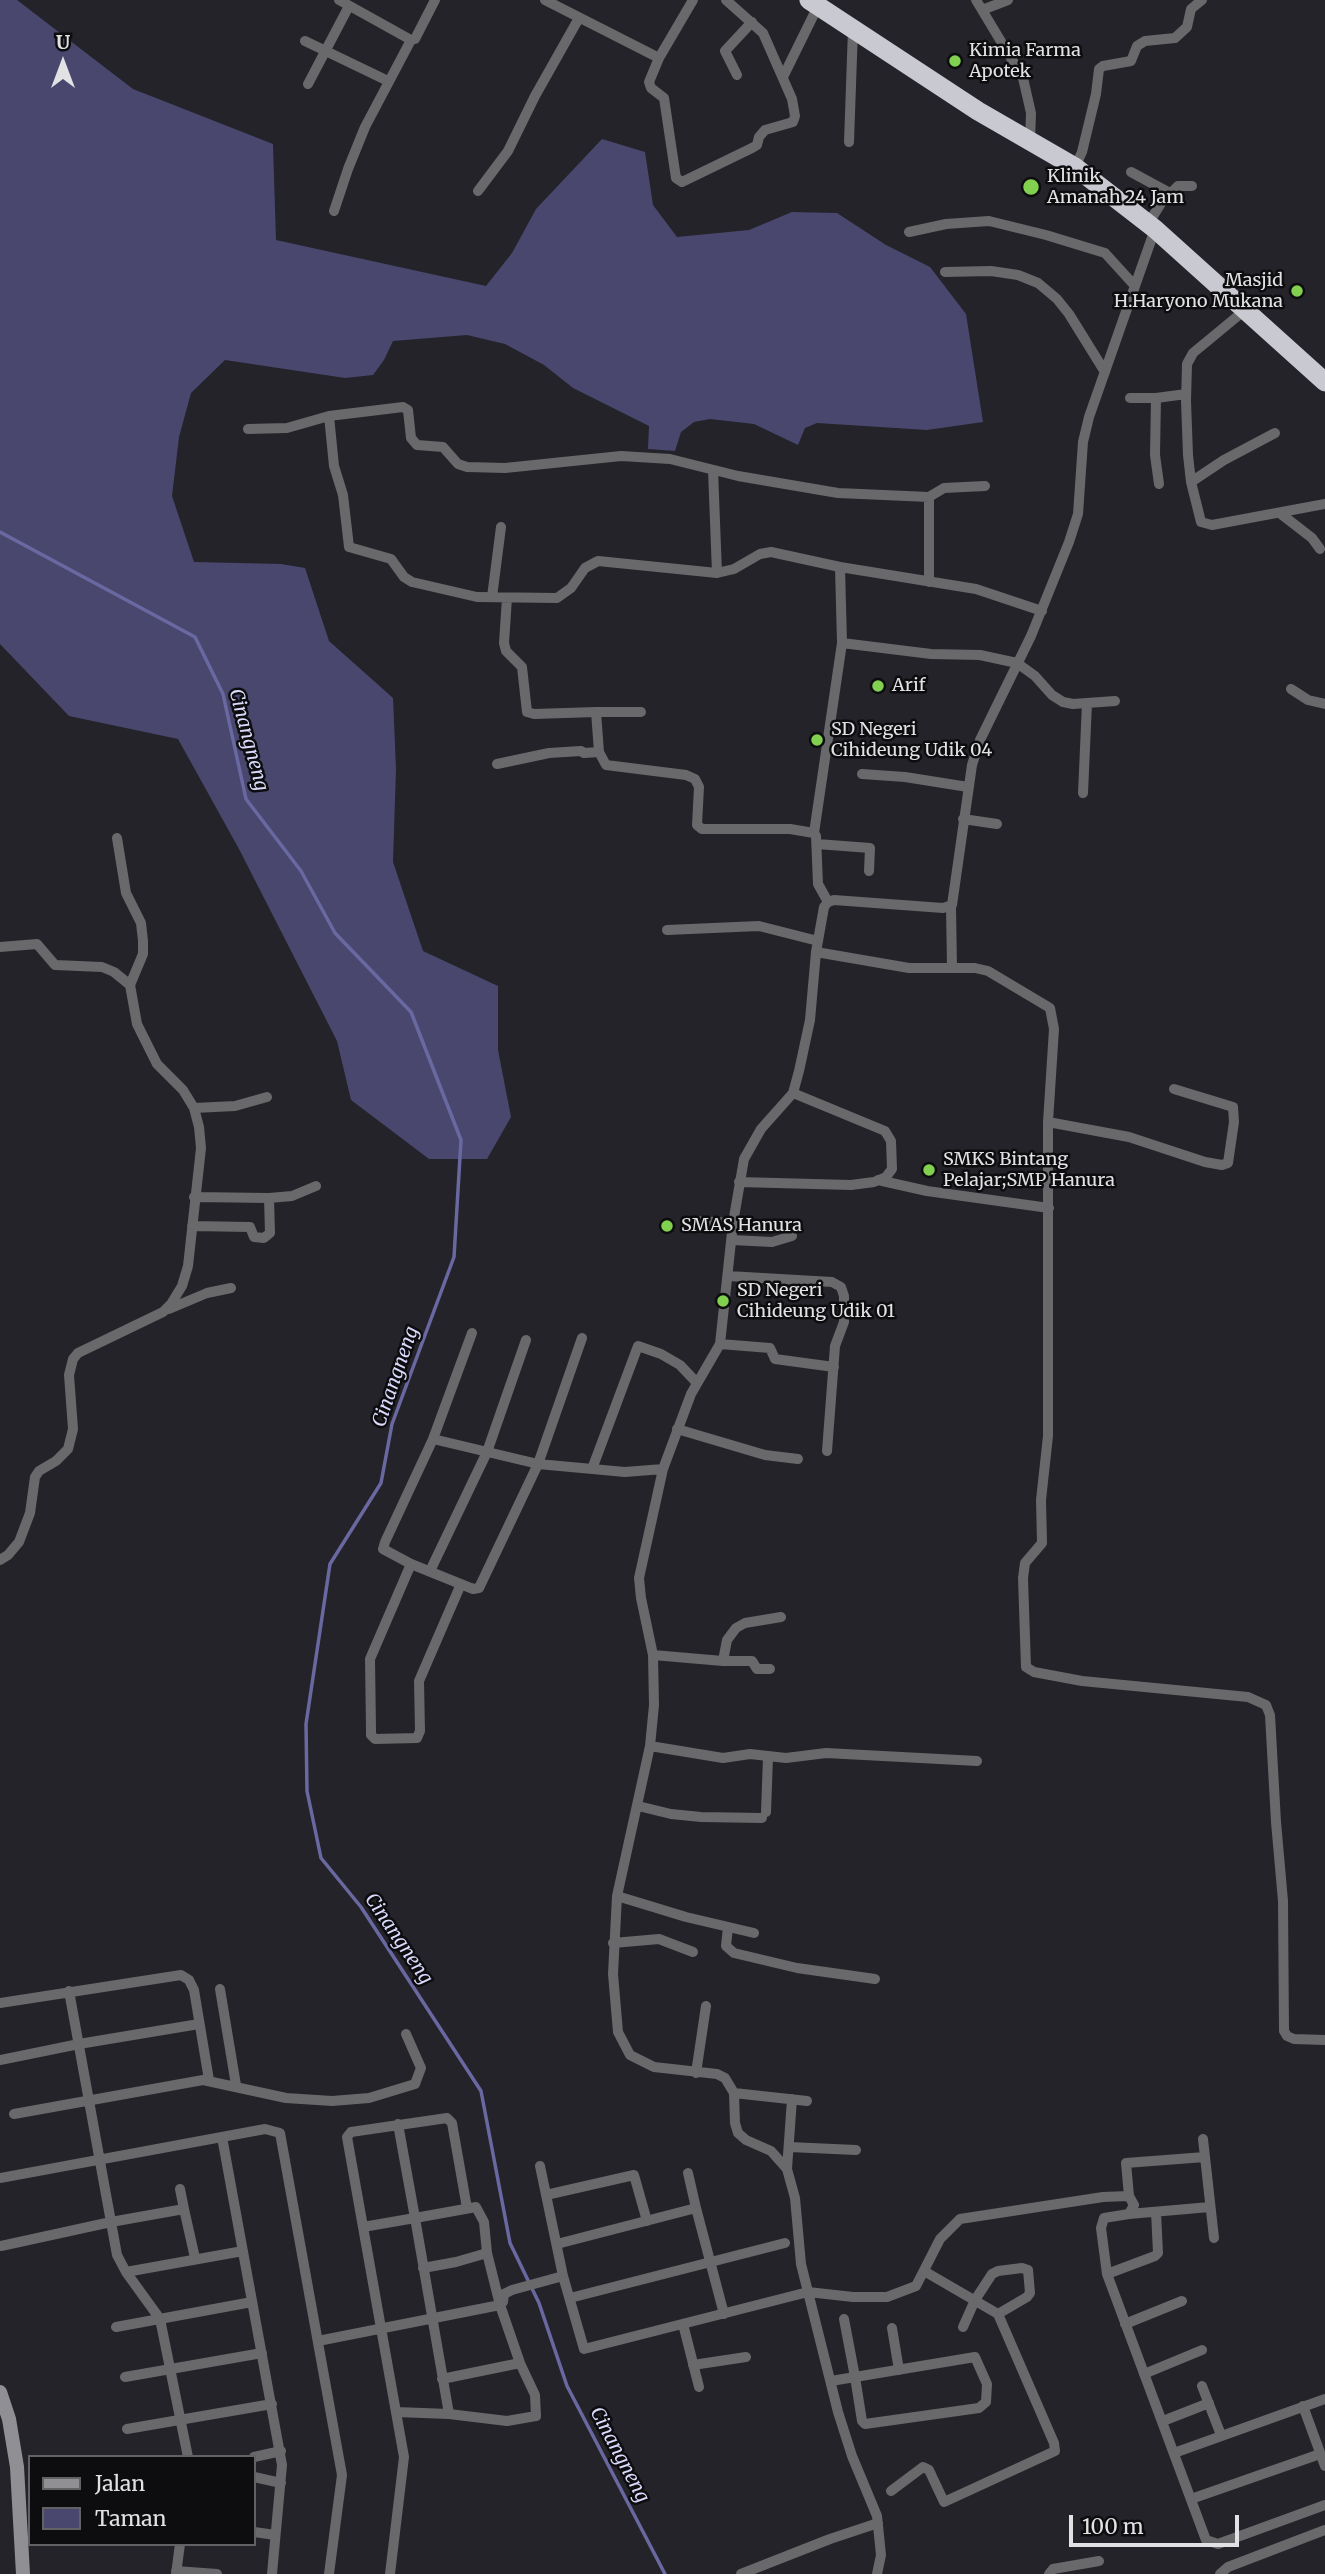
<!DOCTYPE html>
<style>
body{margin:0}
#map{position:relative;width:1325px;height:2574px;overflow:hidden;background:#232329;font-family:Merriweather,serif}
canvas{display:block}
.legend{position:absolute;left:28px;top:2455px;width:228px;height:91px;box-sizing:border-box;background:#0d0d0f;border:2px solid #626265;margin:0;padding:9px 12px;list-style:none;font-size:21px;color:#e2e2e5}
.legend li{display:flex;align-items:center;gap:14px;height:35px}
.legend b{width:35px;border:2px solid #626265}
.north{position:absolute;left:28px;top:28px;width:70px;height:70px;-webkit-text-stroke:5px #0d0d0f;paint-order:stroke;rotate:0deg;font-size:19px;font-weight:700;line-height:28px;text-align:center;color:#e2e2e5}
.north::after{content:'';display:block;margin:auto;width:24px;height:32px;background:#e2e2e5;clip-path:polygon(50% 0,100% 100%,50% 72%,0 100%)}
.scale{position:absolute;left:1069px;top:2515px;width:170px;height:32px;box-sizing:border-box;border:4px solid #e2e2e5;border-top:0;padding-left:9px;font-size:21px;line-height:24px;white-space:nowrap;color:#e2e2e5;-webkit-text-stroke:5px #0d0d0f;paint-order:stroke}
</style>
<div id="map">
<canvas width="1325" height="2574"></canvas>
<ul class="legend">
<li><b style="height:9px;background:#909094"></b>Jalan</li>
<li><b style="height:19px;background:#49476e"></b>Taman</li>
</ul>
<div class="north">U</div>
<div class="scale">100 m</div>
</div>
<script>
const context = document.querySelector('canvas').getContext('2d');
context.lineJoin = 'round';
function paint(path, color) { context.fillStyle = color; context.fill(path, 'evenodd'); }
const poly = rows => new Path2D(rows.map(r => 'M' + r).join(''));
function trace(path, color, width, dash) { context.strokeStyle = color; context.lineWidth = width; context.lineCap = dash ? 'butt' : 'round'; context.setLineDash(dash || []); context.stroke(path); }
function write(font, color, halo, rows, align = 'center') {
  context.font = font + ' Merriweather,serif'; context.lineWidth = 5; context.setLineDash([]); context.textBaseline = 'middle'; context.strokeStyle = halo; context.fillStyle = color; for (const [text, x, y, turn = 0] of rows) {
    context.save(); context.translate(x, y); context.rotate((+turn || 0) * Math.PI / 180); context.textAlign = isNaN(turn) ? turn : align; if (halo) context.strokeText(text, 0, 0); context.fillText(text, 0, 0); context.restore();
  }
}
const green = poly([
 [0,0,17,0,133,89,273,144,276,240,486,286,512,253,536,209,602,139,645,152,653,205,677,237,749,230,792,212,837,213,886,245,930,267,966,314,983,422,927,430,817,423,805,428,798,445,754,424,710,419,694,422,681,432,675,451,648,449,649,426,573,388,544,365,505,344,467,335,393,341,384,360,373,375,345,378,225,360,191,393,179,437,172,496,194,562,281,564,305,568,329,641,393,698,396,769,393,862,423,951,498,986,498,1050,511,1117,487,1159,429,1159,351,1100,337,1041,239,849,178,739,69,716,0,644]
]);
const stream = poly([
 [0,532,195,637,223,694,246,799,301,871,335,933,411,1012,461,1140,454,1257,392,1424,381,1483,330,1564,306,1724,307,1791,321,1858,361,1907,481,2091,510,2243,539,2303,567,2386,665,2574]
]);
const street = poly([
 [339,0,411,40,415,39,435,0],
 [545,0,659,58],
 [693,0,659,58,649,82,651,88,664,98,676,178,682,182,752,148,757,145,759,137,765,130,793,122,795,116,792,99,763,33,726,0],
 [976,0,1023,78,1031,113,1030,141],
 [982,10,1008,0],
 [305,41,388,81],
 [737,75,725,51,752,22],
 [783,77,818,6],
 [308,84,349,6],
 [849,142,853,29],
 [1075,167,1082,152,1096,94,1099,69,1103,66,1131,61,1137,46,1145,41,1175,38,1187,27,1191,9,1202,0],
 [1131,172,1168,192],
 [478,191,508,151,535,96,579,18],
 [334,211,348,169,365,127,411,40],
 [1148,224,1168,192,1171,193,1178,186,1192,186],
 [909,232,946,224,989,221,1046,235,1105,253,1135,286],
 [945,272,991,271,1018,275,1038,283,1057,299,1069,314,1105,372],
 [1245,310,1193,353,1187,364,1186,401,1188,455,1191,482,1201,522,1212,525,1325,504],
 [1130,398,1156,398],
 [248,429,287,428,329,416],
 [713,470,717,573],
 [1191,482,1224,460,1275,433],
 [1159,484,1155,455,1156,398,1186,394],
 [985,486,944,488,929,497,838,493,738,476,670,459,621,456,505,468,467,467,458,464,443,447,417,445,411,438,408,410,403,407,329,416,334,466,343,495,349,547,391,559,404,577,412,582,477,597,557,598,571,588,585,568,598,561,717,573,734,569,760,554,771,552,840,567,976,589,1042,611],
 [1281,514,1312,538,1320,549],
 [929,582,929,497],
 [492,597,501,527],
 [507,598,504,643,506,651,522,667,527,712,534,714,596,712,599,752,606,765,686,775,695,779,699,787,697,825,702,829,790,829,814,833,816,836,818,884,828,902],
 [842,643,931,654,980,655,1017,663,1035,676,1052,695,1063,702,1073,704,1115,701],
 [1291,689,1308,700,1325,704],
 [596,712,641,712],
 [497,764,549,753,581,751,584,753,599,752],
 [862,774,905,777,968,787],
 [1083,793,1087,703],
 [963,819,997,824],
 [814,833,842,643,840,567],
 [817,844,870,848,869,871],
 [951,907,952,968],
 [667,930,759,926,818,941],
 [0,947,37,944,55,965,102,967,114,972,130,985],
 [816,952,909,968,975,968,988,971,1050,1008,1054,1029,1048,1122,1048,1436,1041,1500,1042,1543,1025,1563,1023,1578,1026,1667,1034,1672,1082,1681,1248,1697,1266,1705,1270,1715,1276,1822,1283,1901,1284,2031,1287,2036,1294,2039,1325,2040],
 [194,1108,235,1106,267,1097],
 [1048,1122,1129,1137,1205,1162,1222,1165,1228,1163,1234,1122,1233,1107,1174,1089],
 [878,1180,927,1191,1049,1208],
 [739,1182,851,1185,874,1182,886,1177,892,1169,891,1141,885,1131,793,1093],
 [194,1197,269,1198,292,1196,316,1186],
 [695,1221,733,1223],
 [192,1226,250,1227,254,1237,264,1238,270,1233,269,1198],
 [732,1240,772,1242,792,1236],
 [728,1276,832,1282,841,1287,844,1296,844,1322,835,1346,827,1451],
 [169,1309,207,1293,231,1288],
 [472,1333,433,1439,538,1464,625,1472,663,1469],
 [720,1344,770,1348,775,1359,834,1367],
 [677,1429,765,1455,798,1459],
 [433,1439,385,1542,383,1549,411,1564,473,1589,479,1588,538,1464,582,1338],
 [592,1469,638,1346,661,1354,680,1365,697,1383],
 [0,1560,8,1555,19,1542,30,1513,35,1477,39,1471,56,1461,68,1449,73,1429,69,1375,73,1359,78,1353,163,1312,171,1304,182,1286,188,1266,201,1148,199,1127,194,1108,183,1090,157,1064,137,1024,130,985,143,954,143,941,141,923,126,893,117,838],
 [411,1564,370,1659,371,1729,371,1735,375,1739,417,1738,420,1731,419,1681,461,1584],
 [430,1571,487,1452,526,1340],
 [653,1655,723,1661,727,1640,736,1628,745,1623,781,1617],
 [723,1661,752,1661,757,1669,770,1669],
 [650,1746,723,1758,750,1754,786,1758,826,1753,977,1761],
 [638,1806,671,1814,701,1817,762,1818],
 [766,1812,768,1757],
 [617,1896,686,1917,754,1933],
 [728,1927,726,1946,734,1953,797,1968,875,1979],
 [613,1943,659,1939,693,1952],
 [220,1989,236,2085],
 [69,1991,117,2255,126,2272,160,2319,188,2457],
 [0,2003,181,1975,189,1980,194,1990,209,2080],
 [0,2060,79,2044,199,2024],
 [696,2073,706,2006],
 [734,2093,807,2101],
 [14,2114,203,2080,286,2098,332,2101,369,2098,415,2084,421,2068,406,2034],
 [398,2124,415,2218,476,2207,484,2222,487,2253,456,2262,423,2268],
 [222,2137,282,2465,272,2574],
 [1203,2139,1214,2238],
 [789,2147,856,2150],
 [540,2166,563,2276],
 [787,2169,792,2099],
 [688,2173,696,2208],
 [0,2178,265,2129,280,2133,342,2475,329,2574],
 [180,2189,184,2209],
 [546,2195,634,2175,647,2221],
 [1129,2196,1126,2163,1205,2157],
 [1129,2214,1210,2207],
 [363,2227,347,2137,351,2132,447,2118,452,2123,467,2208],
 [557,2244,696,2208,724,2314],
 [1,2246,111,2222,184,2209,195,2258],
 [126,2272,243,2251],
 [1107,2274,1155,2256,1158,2253,1156,2212],
 [570,2298,785,2243],
 [683,2324,699,2387],
 [1125,2324,1182,2301],
 [116,2327,252,2302],
 [963,2327,975,2300,992,2274,998,2271,1022,2268,1028,2270,1030,2293,1027,2297,998,2314],
 [892,2328,899,2370],
 [318,2341,500,2305,503,2302,504,2294,512,2290,563,2276,584,2349,808,2292,853,2297,887,2297,916,2286,940,2239,960,2219,1103,2197,1129,2196,1134,2205,1129,2214,1104,2218,1101,2228,1107,2274,1206,2540,1218,2544,1325,2505],
 [693,2365,746,2357],
 [1144,2374,1202,2350],
 [125,2377,262,2353],
 [442,2379,520,2363],
 [831,2381,975,2357,987,2384,986,2402,979,2408,865,2424,862,2421,855,2377,844,2319],
 [1202,2386,1221,2435],
 [1303,2406,1325,2466],
 [449,2414,507,2421,536,2416,535,2395,520,2363,500,2305,487,2253],
 [1163,2421,1209,2403],
 [127,2429,272,2404],
 [1174,2453,1325,2399],
 [254,2457,281,2451],
 [254,2477,281,2483],
 [891,2491,923,2467,929,2470,944,2502,1055,2451,1054,2443,998,2314,924,2271],
 [1191,2499,1320,2454],
 [254,2532,275,2535],
 [176,2571,217,2574],
 [176,2574,180,2544],
 [390,2574,404,2457,363,2227,415,2218,449,2414,396,2412],
 [741,2574,830,2539,878,2523],
 [877,2574,881,2555,877,2516,852,2456,838,2412,801,2264,795,2198,787,2169,771,2151,746,2140,738,2133,735,2123,734,2093,725,2078,717,2074,654,2067,630,2055,618,2032,613,1974,617,1896,650,1746,654,1705,653,1655,641,1598,639,1578,663,1469,691,1394,720,1344,733,1223,744,1159,761,1129,793,1093,799,1071,810,1020,816,952,824,907,828,902,834,900,943,908,952,905,972,765,980,740,1031,636,1069,542,1078,514,1083,442,1089,417,1155,229],
 [1049,2574,1053,2569,1099,2561],
 [1220,2574,1228,2567,1325,2530]
]);
const secondary = poly([
 [0,2392,9,2419,17,2467,23,2574]
]);
const highway = poly([
 [809,0,978,111,1075,167,1155,229,1325,382]
]);
const markers = [
 [955,61,7,"#82d050"],
 [1031,187,9,"#82d050"],
 [1297,291,7,"#82d050"],
 [878,686,7,"#82d050"],
 [817,740,7,"#82d050"],
 [929,1170,7,"#82d050"],
 [667,1226,7,"#82d050"],
 [723,1301,7,"#82d050"]
];
const poiNames = [
 ["Kimia Farma",969,51],
 ["Apotek",969,72],
 ["Klinik",1047,177],
 ["Amanah 24 Jam",1047,198],
 ["Masjid",1283,281,"right"],
 ["H.Haryono Mukana",1283,302,"right"],
 ["Arif",892,686],
 ["SD Negeri",831,730],
 ["Cihideung Udik 04",831,751],
 ["SMKS Bintang",943,1160],
 ["Pelajar;SMP Hanura",943,1181],
 ["SMAS Hanura",681,1226],
 ["SD Negeri",737,1291],
 ["Cihideung Udik 01",737,1312]
];
const waterNames = [
 ["Cinangneng",248,740,75],
 ["Cinangneng",396,1377,-71],
 ["Cinangneng",398,1939,56],
 ["Cinangneng",619,2455,62]
];
paint(green, '#49476e');
trace(stream, '#6a68a1', 3.5);
trace(street, '#69696b', 10);
trace(secondary, '#909094', 14);
trace(highway, '#c9cad1', 19);
for (const [x, y, r, color] of markers) { const dot = new Path2D(); dot.arc(x, y, r, 0, 2 * Math.PI); context.fillStyle = color; context.fill(dot); trace(dot, '#0d0d0f', 2.5); }
write('18px', '#e2e2e5', '#0d0d0f', poiNames, 'left');
write('italic 19px', '#dadafd', '#0d0d0f', waterNames);
</script>
